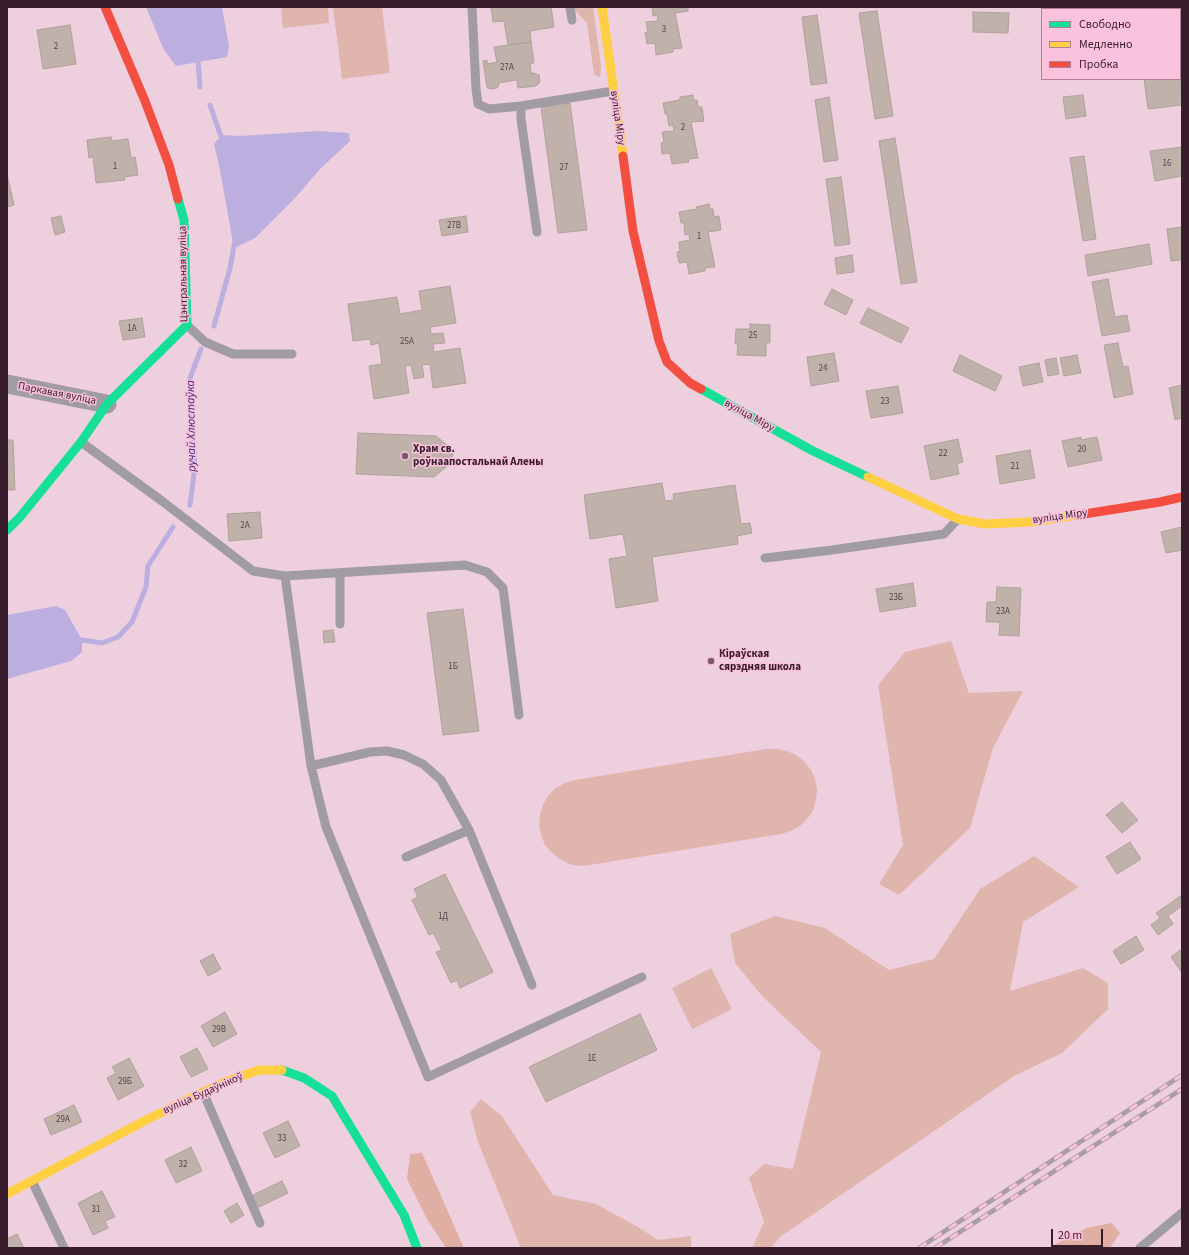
<!DOCTYPE html>
<meta charset="utf-8">
<style>
body{margin:0}
#map{position:relative;width:1189px;height:1255px;overflow:hidden;background:#eecfde;font-family:"Source Sans 3",sans-serif}
canvas{display:block}
.frame{position:absolute;inset:0;border:8px solid #371d2b;pointer-events:none}
.legend{position:absolute;left:1041px;top:8px;width:140px;height:72px;box-sizing:border-box;background:#fbc2de;border:1px solid #ad8096;margin:0;padding:5px 7px;list-style:none;font-size:12px;color:#371d2b}
.legend li{display:flex;align-items:center;gap:8px;height:20px}
.legend b{width:20px;border:1px solid #ad8096}
.scale{position:absolute;left:1051px;top:1229px;width:52px;height:18px;box-sizing:border-box;border:2px solid #371d2b;border-top:0;padding-left:5px;font-size:12px;line-height:14px;white-space:nowrap;color:#371d2b;-webkit-text-stroke:3px #fbc2de;paint-order:stroke}
</style>
<div id="map">
<canvas width="1189" height="1255"></canvas>
<div class="frame"></div>
<ul class="legend">
<li><b style="height:5px;background:#16e098"></b>Свободно</li>
<li><b style="height:5px;background:#ffcf43"></b>Медленно</li>
<li><b style="height:5px;background:#f24e42"></b>Пробка</li>
</ul>
<div class="scale">20 m</div>
</div>
<script>
const context = document.querySelector('canvas').getContext('2d');
context.lineJoin = 'round';
function paint(path, color) { context.fillStyle = color; context.fill(path, 'evenodd'); }
const poly = rows => new Path2D(rows.map(r => 'M' + r).join(''));
function trace(path, color, width, dash) { context.strokeStyle = color; context.lineWidth = width; context.lineCap = dash ? 'butt' : 'round'; context.setLineDash(dash || []); context.stroke(path); }
function write(font, color, halo, rows, align = 'center') {
  context.font = font + ' "Source Sans 3",sans-serif'; context.lineWidth = 3; context.setLineDash([]); context.textBaseline = 'middle'; context.strokeStyle = halo; context.fillStyle = color; for (const [text, x, y, turn = 0] of rows) {
    context.save(); context.translate(x, y); context.rotate((+turn || 0) * Math.PI / 180); context.textAlign = isNaN(turn) ? turn : align; if (halo) context.strokeText(text, 0, 0); context.fillText(text, 0, 0); context.restore();
  }
}
const green = poly([
 [281,7,328,7,329,23,283,28],
 [333,7,382,7,390,73,342,79],
 [574,7,593,7,601,66,600,77,594,75,587,23,574,9],
 [951,641,969,693,1023,691,993,748,970,828,899,895,879,884,903,845,878,685,905,652],
 [766,749,777,749,787,751,796,755,804,761,811,770,815,779,817,789,816,800,813,810,808,818,800,826,791,831,781,834,590,865,579,866,569,864,560,859,552,853,545,845,541,835,539,825,540,815,543,805,548,796,556,788,565,783,575,780],
 [1034,856,1079,887,1023,922,1010,991,1083,968,1108,983,1108,1009,1062,1053,1014,1076,780,1237,771,1248,752,1248,764,1222,749,1178,764,1164,793,1169,821,1052,762,996,735,963,730,934,775,916,825,928,889,970,934,959,980,889],
 [711,968,732,1009,692,1029,672,988],
 [481,1099,502,1116,553,1195,596,1204,638,1227,658,1240,691,1236,691,1248,521,1248,478,1142,470,1112]
]);
const forest = poly([
 [422,1153,464,1248,446,1248,427,1219,407,1179,410,1154],
 [1112,1223,1120,1233,1110,1248,1048,1248,1086,1228]
]);
const water = poly([
 [146,7,222,7,229,46,227,57,176,66,164,50],
 [319,131,349,133,350,141,320,169,296,197,255,238,234,248,220,170,214,144,222,135,240,136],
 [56,606,65,610,82,640,82,652,71,661,7,679,7,615]
]);
const stream = poly([
 [196,56,198,61,200,87],
 [210,105,223,142],
 [214,326,230,268,235,241],
 [190,505,195,466,190,378,201,349],
 [76,641,82,640,102,643,118,637,132,622,146,587,148,566,173,527]
]);
const building = poly([
 [491,7,551,7,554,27,530,31,531,42,508,45,504,21,493,22,491,7],
 [652,7,688,7,688,11,675,13,682,48,673,49,673,52,656,55,655,43,647,44,645,33,648,32,646,22,658,21,657,15,653,16,652,7],
 [877,11,893,116,875,119,859,13,877,11],
 [973,12,1009,13,1008,33,973,32,973,12],
 [817,15,827,83,811,85,802,17,817,15],
 [70,25,76,64,43,69,37,30,70,25],
 [531,42,534,63,530,63,531,73,534,73,539,75,540,82,536,86,518,88,517,80,498,83,499,85,497,88,490,89,487,87,483,61,487,60,487,64,497,62,494,47,531,42],
 [1180,74,1182,105,1148,109,1144,79,1180,79,1180,74],
 [693,95,693,100,697,100,698,107,702,107,704,121,691,122,698,158,688,159,689,162,672,164,670,153,662,154,661,143,664,142,662,132,674,131,673,125,669,126,667,114,665,114,663,103,680,100,680,97,693,95],
 [1083,95,1086,116,1066,119,1063,97,1083,95],
 [829,97,838,160,824,162,815,100,829,97],
 [570,103,587,230,558,233,541,107,570,103],
 [111,137,112,141,128,139,131,158,135,157,138,175,124,177,125,180,96,183,93,157,89,158,87,140,111,137],
 [895,138,917,282,901,284,879,141,895,138],
 [1182,147,1182,176,1155,181,1150,151,1182,147],
 [1084,156,1096,239,1083,241,1070,158,1084,156],
 [7,174,14,205,7,207,7,174],
 [841,177,850,244,835,246,826,179,841,177],
 [709,204,710,209,713,209,714,217,719,216,721,230,708,232,715,267,705,268,705,271,689,274,687,262,679,263,677,252,680,251,679,242,690,240,689,234,685,235,684,223,681,223,679,212,697,209,696,207,709,204],
 [61,216,65,232,55,235,51,218,61,216],
 [466,216,468,232,442,236,439,220,466,216],
 [1182,227,1182,260,1171,261,1167,229,1182,227],
 [1149,244,1152,264,1088,276,1085,255,1149,244],
 [852,255,854,272,837,274,835,258,852,255],
 [1108,279,1115,317,1127,315,1130,331,1102,336,1092,282,1108,279],
 [450,286,456,323,430,327,431,334,443,333,445,343,433,344,434,352,460,348,466,383,433,388,430,364,422,365,424,377,414,379,411,365,405,366,409,393,374,399,369,366,382,364,379,343,371,345,370,339,353,341,348,304,397,297,400,314,422,310,419,291,450,286],
 [832,289,853,300,846,315,824,304,832,289],
 [868,308,909,328,901,343,860,323,868,308],
 [142,318,145,337,123,340,119,321,142,318],
 [750,324,770,325,770,343,766,343,766,356,737,355,738,344,735,344,736,329,750,329,750,324],
 [1118,343,1123,367,1128,366,1133,394,1114,398,1104,345,1118,343],
 [834,353,839,381,811,386,807,357,834,353],
 [960,355,1002,376,995,391,953,371,960,355],
 [1077,355,1081,373,1064,376,1060,358,1077,355],
 [1056,358,1059,374,1048,376,1045,360,1056,358],
 [1039,363,1043,382,1023,386,1019,367,1039,363],
 [1182,385,1182,418,1175,420,1169,388,1182,385],
 [898,386,903,413,871,418,866,391,898,386],
 [358,433,436,436,453,450,452,462,434,477,356,474,358,433],
 [1081,437,1081,440,1097,437,1102,460,1068,467,1062,441,1081,437],
 [958,439,963,462,957,464,959,474,931,480,924,446,958,439],
 [7,440,13,440,15,490,7,490,7,440],
 [1030,450,1035,478,1000,484,996,456,1030,450],
 [662,483,665,501,674,500,673,494,735,485,741,524,750,523,752,533,737,536,738,544,652,557,658,601,616,608,609,559,627,556,623,534,590,539,584,495,662,483],
 [260,512,262,538,229,541,227,514,260,512],
 [1182,527,1182,550,1166,553,1161,532,1182,527],
 [913,583,916,606,880,612,876,589,913,583],
 [997,587,1021,588,1019,636,999,635,1000,622,986,622,987,602,996,602,997,587],
 [463,609,479,731,443,735,427,613,463,609],
 [333,630,335,642,324,643,323,631,333,630],
 [1122,802,1138,820,1122,833,1106,815,1122,802],
 [1130,842,1141,859,1117,874,1106,857,1130,842],
 [445,874,493,972,460,988,457,980,451,983,436,952,442,950,433,933,429,935,412,900,418,897,414,889,445,874],
 [1182,895,1182,906,1168,916,1173,924,1158,935,1151,925,1160,918,1156,913,1182,895],
 [1136,936,1144,950,1121,964,1113,951,1136,936],
 [1182,949,1182,973,1171,957,1182,949],
 [213,954,221,969,208,976,200,961,213,954],
 [225,1012,237,1034,213,1047,201,1026,225,1012],
 [640,1014,657,1050,546,1102,529,1067,640,1014],
 [197,1048,208,1069,191,1077,180,1057,197,1048],
 [129,1058,144,1086,118,1100,107,1078,116,1073,112,1067,129,1058],
 [74,1105,82,1122,51,1135,44,1119,74,1105],
 [288,1121,300,1146,275,1158,263,1133,288,1121],
 [191,1147,202,1171,176,1183,165,1160,191,1147],
 [282,1181,288,1193,259,1207,253,1195,282,1181],
 [102,1191,115,1217,105,1221,108,1228,93,1235,78,1203,102,1191],
 [237,1203,244,1215,231,1223,224,1211,237,1203],
 [17,1234,24,1248,7,1248,7,1239,17,1234]
]);
const lane = poly([
 [472,7,476,89,478,104,489,109,521,106],
 [570,7,572,20],
 [537,232,521,119,521,106,613,91],
 [187,325,205,342,233,354,292,354],
 [81,442,162,501,253,571,285,576,465,565,487,572,503,588,519,715],
 [765,558,832,550,944,534,958,519],
 [340,573,340,624],
 [285,576,311,766,326,827,428,1077,642,977],
 [311,766,370,752,387,751,404,755,423,764,441,780,469,830,532,985],
 [406,857,469,830],
 [203,1092,260,1223],
 [32,1181,64,1248],
 [1140,1248,1182,1213]
]);
const street = poly([
 [7,384,107,404]
]);
const fast = poly([
 [701,389,813,451,868,477],
 [7,530,20,517,81,442,107,404,187,325,184,220,178,199],
 [282,1070,304,1078,332,1096,404,1215,417,1248]
]);
const slow = poly([
 [602,7,623,156],
 [868,477,958,519,985,524,1030,522,1078,515],
 [7,1194,146,1120,222,1083,259,1070,282,1070]
]);
const jam = poly([
 [105,7,145,101,169,165,178,199],
 [623,156,633,231,659,341,667,362,690,383,701,389],
 [1078,515,1160,502,1182,497]
]);
const rail = poly([
 [919,1248,1182,1075],
 [935,1248,1182,1089]
]);
const markers = [
 [405,456,4,"#775b6a"],
 [711,661,4,"#775b6a"]
];
const numberNames = [
 ["3",664,30],
 ["2",56,47],
 ["27А",507,68],
 ["2",683,128],
 ["16",1167,164],
 ["1",115,167],
 ["27",564,168],
 ["27В",454,226],
 ["1",699,237],
 ["1А",132,329],
 ["25",753,336],
 ["25А",407,342],
 ["24",823,369],
 ["23",885,402],
 ["20",1082,450],
 ["22",943,454],
 ["21",1015,467],
 ["2А",245,526],
 ["23Б",896,598],
 ["23А",1003,612],
 ["1Б",453,667],
 ["1Д",443,917],
 ["29В",219,1030],
 ["1Е",592,1059],
 ["29Б",125,1082],
 ["29А",63,1120],
 ["33",282,1139],
 ["32",183,1165],
 ["31",96,1210]
];
const streetNames = [
 ["вуліца Міру",617,118,82],
 ["Цэнтральная вуліца",184,274,-91],
 ["Паркавая вуліца",57,394,11],
 ["вуліца Міру",749,416,29],
 ["вуліца Міру",1060,517,-8],
 ["вуліца Будаўнікоў",203,1094,-24]
];
const poiNames = [
 ["Храм св.",413,450],
 ["роўнаапостальнай Алены",413,463],
 ["Кіраўская",719,655],
 ["сярэдняя школа",719,668]
];
const waterNames = [
 ["ручай Хлюстаўка",192,426,-91]
];
paint(green, '#e0b5ae');
paint(forest, '#e0afa4');
paint(water, '#bcaede');
trace(stream, '#bcaede', 5);
paint(building, '#c0b2ab');
trace(building, '#afa19a', 1);
trace(lane, '#a19ba3', 9);
trace(street, '#a19ba3', 19);
trace(fast, '#16e098', 9);
trace(slow, '#ffcf43', 9);
trace(jam, '#f24e42', 9);
trace(rail, '#a99ca5', 4.5);
trace(rail, '#fbc2de', 3, [9]);
for (const [x, y, r, color] of markers) { const dot = new Path2D(); dot.arc(x, y, r, 0, 2 * Math.PI); context.fillStyle = color; context.fill(dot); trace(dot, '#fbc2de', 1.5); }
write('9px', '#59424b', null, numberNames);
write('11px', '#371d2b', '#fbc2de', streetNames);
write('bold 11px', '#371d2b', '#fbc2de', poiNames, 'left');
write('italic 12px', '#3b2d76', '#fbc2de', waterNames);
</script>
